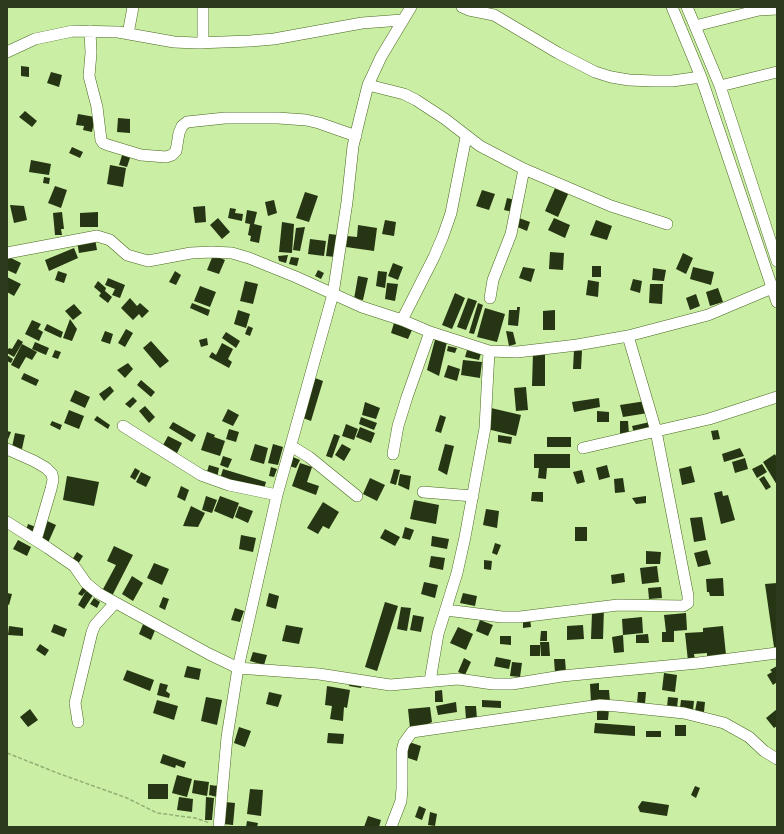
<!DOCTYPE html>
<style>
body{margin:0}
#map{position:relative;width:784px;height:834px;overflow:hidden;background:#caeea4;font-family:Manrope,sans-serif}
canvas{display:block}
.frame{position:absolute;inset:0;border:8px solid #2c3b1d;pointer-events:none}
</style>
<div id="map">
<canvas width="784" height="834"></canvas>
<div class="frame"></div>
</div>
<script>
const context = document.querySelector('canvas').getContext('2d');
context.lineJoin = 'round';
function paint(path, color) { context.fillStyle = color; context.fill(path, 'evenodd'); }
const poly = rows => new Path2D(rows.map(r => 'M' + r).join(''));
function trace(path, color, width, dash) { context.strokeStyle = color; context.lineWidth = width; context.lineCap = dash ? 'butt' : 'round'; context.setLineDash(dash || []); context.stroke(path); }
const building = poly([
 [21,66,29,67,29,77,21,76],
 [51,72,62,75,59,87,47,83],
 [25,111,37,121,32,127,19,117],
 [78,114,95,117,92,132,83,130,84,126,76,125],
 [118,118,130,119,130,133,117,132],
 [72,147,83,152,80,158,69,153],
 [123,152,131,155,127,167,119,165],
 [31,160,51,164,49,175,29,172],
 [110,165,126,168,123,187,107,184],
 [44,177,50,178,49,184,43,183],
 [55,186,67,190,61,208,48,203],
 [556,186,569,192,558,217,545,211],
 [482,190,495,194,489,210,476,206],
 [305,192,318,196,309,222,296,218],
 [507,198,515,200,513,212,504,210],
 [274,200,277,213,268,216,265,202],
 [10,205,24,206,27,220,14,223],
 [205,206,206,222,195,223,193,207],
 [230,208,236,209,235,213,243,214,242,221,228,218],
 [247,210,257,212,254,224,262,226,259,243,250,241,251,236,248,235,250,224,245,223],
 [62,212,64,229,61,229,62,235,55,235,53,213],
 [98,212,98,227,80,227,80,213],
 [218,218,230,232,222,239,210,225],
 [519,218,530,222,527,231,515,226],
 [554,218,570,225,565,238,548,230],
 [385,220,396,222,394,236,382,234],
 [596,220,612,226,607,240,590,235],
 [282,222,294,224,292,253,279,252],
 [358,225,377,228,374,251,346,247,347,236,357,237],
 [305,227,300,251,293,250,296,228],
 [329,234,338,235,335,257,326,256],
 [95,239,97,250,79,253,77,242],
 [310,239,326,241,324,256,308,254],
 [74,248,78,258,49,271,45,260],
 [550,252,564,253,563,270,549,269],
 [683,253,693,258,686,274,676,269],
 [213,255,225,260,219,274,207,270],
 [288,255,286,263,279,261,278,256],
 [7,256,21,263,16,274,7,270],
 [291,257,299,258,297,266,289,264],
 [393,263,403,267,398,280,388,276],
 [592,266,601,266,601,277,592,277],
 [523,267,535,269,531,282,519,278],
 [693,267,714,272,711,285,690,279],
 [653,268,666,270,664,281,652,280],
 [318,270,324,273,321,279,315,276],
 [58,271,67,274,64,283,55,280],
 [175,271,181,275,176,285,169,282],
 [378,271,387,272,385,288,376,286],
 [358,276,368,278,363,300,354,299],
 [7,277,21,284,14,296,7,292],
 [108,278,125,285,120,298,112,295,115,289,105,285],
 [633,279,642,281,640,293,630,290],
 [588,280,599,282,598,297,586,295],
 [98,281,106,288,105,291,112,297,108,303,99,296,101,293,94,287],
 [245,281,258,284,253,304,240,301],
 [387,283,398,284,395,301,385,299],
 [650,284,663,284,662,304,649,303],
 [200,286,216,292,210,307,194,301],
 [718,288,723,302,710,306,706,292],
 [455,293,465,298,452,329,442,325],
 [696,294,700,306,690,310,686,298],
 [130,298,137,306,140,303,149,311,142,318,139,314,133,320,121,308],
 [468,298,477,301,466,330,457,327],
 [192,303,210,310,208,316,190,308],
 [478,303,483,305,474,334,469,333],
 [74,304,82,313,73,320,65,311],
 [517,307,520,307,518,326,508,325,509,310,517,310],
 [485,308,505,314,497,342,477,337],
 [238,310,250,314,246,328,234,324],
 [555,310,555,330,543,330,543,311],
 [70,319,77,329,72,341,63,338],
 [32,320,41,324,38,329,43,332,39,341,25,334],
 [394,323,412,330,408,339,391,333],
 [47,324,63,332,61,338,44,330],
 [248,326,253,328,250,336,245,334],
 [126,329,133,333,125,347,118,343],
 [105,331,113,334,110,344,101,341],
 [506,331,513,332,516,344,509,346],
 [226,332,240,341,236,348,222,338],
 [436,336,447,342,439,376,427,370],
 [207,338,208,345,201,347,199,340],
 [18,339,23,342,14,357,7,353,7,351,9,348,12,349],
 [151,341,169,361,160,368,143,348],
 [35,342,49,348,46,355,32,349],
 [222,343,233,349,228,359,232,362,229,368,209,357,212,352,216,355],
 [22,344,37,352,32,360,26,357,19,369,11,365],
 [448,346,457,348,455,353,447,351],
 [55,350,61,352,58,359,52,357],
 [467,350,481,353,479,360,465,357],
 [574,350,582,351,581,369,573,369],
 [533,353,545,353,545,386,532,386],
 [7,355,13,359,11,363,7,361],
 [463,360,482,362,480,378,461,375],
 [128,363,133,369,125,378,117,370],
 [448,365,460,369,457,381,444,377],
 [24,373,39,380,36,386,21,379],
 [315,378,323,381,311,421,303,418],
 [141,380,155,392,151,397,137,385],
 [110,386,114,391,104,401,99,394],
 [526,387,528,410,516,411,514,388],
 [75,390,90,397,85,408,70,401],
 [133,397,137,401,130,408,125,404],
 [599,398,600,407,574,412,572,402],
 [646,401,648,413,623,417,620,405],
 [365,402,380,408,376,419,362,415],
 [145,406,155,417,149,423,139,411],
 [491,408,521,415,516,436,487,429],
 [228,409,239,415,233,426,222,421],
 [69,410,84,416,79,429,64,423],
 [597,411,609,412,609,422,597,422],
 [440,415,446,417,441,433,435,431],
 [97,416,110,425,108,429,94,420],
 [361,417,377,423,374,430,359,424],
 [52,421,62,425,60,430,50,425],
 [620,421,628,421,629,434,620,436],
 [173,422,196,435,192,442,169,428],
 [650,422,652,429,634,433,632,426],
 [346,424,358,429,354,440,342,436],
 [360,427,375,433,371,443,356,437],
 [229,429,239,432,236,442,226,439],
 [718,430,720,439,713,440,711,431],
 [7,431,11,432,7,442],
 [207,432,215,435,214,437,225,441,220,456,201,450],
 [15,433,25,435,22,449,12,447],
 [334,434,340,436,332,458,326,456],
 [498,435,512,437,511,444,498,442],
 [168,436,182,443,176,455,162,447],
 [547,437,571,437,571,447,547,447],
 [255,444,268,448,264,464,250,460],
 [273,444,283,447,278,465,268,463],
 [342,444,351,449,344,461,335,455],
 [445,444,454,446,447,475,438,470],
 [740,448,744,456,724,462,722,454],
 [534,454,570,454,570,468,547,468,546,479,538,478,539,468,534,468],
 [775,454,777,458,777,485,763,462],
 [223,456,232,459,228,468,220,465],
 [293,457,300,460,296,468,289,466],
 [745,458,748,469,735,473,732,462],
 [300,463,312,467,307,482,319,486,316,495,292,486],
 [762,464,767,472,757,478,752,469],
 [209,465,219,468,217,478,206,475],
 [607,465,610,477,599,480,596,468],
 [691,466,695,482,682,485,679,469],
 [271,467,277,469,274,477,269,476],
 [135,468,140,471,135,480,130,477],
 [223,469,266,482,263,492,220,479],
 [394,469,400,470,396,485,390,483],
 [582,470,585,482,577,484,573,472],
 [141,472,151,477,146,487,136,482],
 [400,474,411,476,409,490,398,485],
 [67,476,99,482,94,506,63,500],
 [764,476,771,487,766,490,759,479],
 [370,478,385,485,377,501,363,494],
 [623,478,625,492,615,493,614,479],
 [181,486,189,490,185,501,177,497],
 [722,491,723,496,728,495,735,520,721,524,714,493],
 [532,492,543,492,543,502,531,501],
 [206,496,217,500,212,513,202,510],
 [220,496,239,503,233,519,214,511],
 [646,496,646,503,636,504,632,498],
 [414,500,439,505,436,524,410,519],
 [323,502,339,512,329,529,323,526,318,534,307,528],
 [191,506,205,513,198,527,183,526],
 [239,506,253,511,248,523,235,517],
 [486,509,499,511,497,528,483,525],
 [702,517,706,540,694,542,690,518],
 [45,520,56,525,48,543,37,538],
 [28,524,36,527,33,535,25,533],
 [405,527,414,530,410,540,402,538],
 [575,527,587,527,587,541,575,541],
 [385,529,400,537,395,546,380,538],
 [241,535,256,538,253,552,239,549],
 [432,536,449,539,447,549,431,546],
 [18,540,31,547,27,556,13,549],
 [495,543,501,545,497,555,492,553],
 [114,546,133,555,112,596,102,591,116,565,107,561],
 [707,550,711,564,698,567,694,553],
 [646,551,661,552,660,564,646,564],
 [77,552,83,556,78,564,72,560],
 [431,556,445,558,443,570,429,567],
 [484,560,492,561,491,570,484,569],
 [154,563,169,569,162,585,147,578],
 [657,566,659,582,642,584,640,568],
 [624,573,625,582,612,584,611,575],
 [132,576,143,583,133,601,122,594],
 [723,578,724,596,710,596,709,592,707,592,706,579],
 [424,582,438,585,435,598,421,594],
 [777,583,777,647,774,647,765,584],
 [83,587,87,590,82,596,78,594],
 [661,587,662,598,649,599,648,588],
 [86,591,93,595,84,609,78,605],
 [7,593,12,594,9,605,7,604],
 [269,593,279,596,276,609,266,606],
 [463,593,477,596,475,606,460,603],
 [163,597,169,599,165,610,159,607],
 [94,598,100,602,97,608,90,604],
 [385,602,398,606,377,671,365,667],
 [401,607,411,608,407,631,397,629],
 [599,607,604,607,603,639,591,639,592,613,599,613],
 [235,608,244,611,240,622,231,620],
 [686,613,687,630,674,631,674,642,662,642,662,632,666,632,664,615],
 [413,615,424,617,421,632,410,630],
 [642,617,643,633,623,635,622,619],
 [523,618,530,618,531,627,523,628],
 [480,620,493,625,488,636,476,631],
 [144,622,156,628,151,640,139,634],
 [54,624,67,629,64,637,51,632],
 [286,625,303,628,299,644,282,641],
 [583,625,584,639,567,640,567,626],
 [9,626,23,628,23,636,8,635],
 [723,626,726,655,707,657,707,653,694,654,695,660,688,661,685,633,703,632,703,628],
 [458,627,473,634,466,650,450,643],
 [541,631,547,631,547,641,540,641],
 [648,634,649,643,636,643,636,635],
 [623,635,624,652,614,653,612,637],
 [500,636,511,636,511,645,500,644],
 [540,642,549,642,550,656,541,656],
 [40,644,49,650,45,656,36,650],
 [530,645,540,645,540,656,530,656],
 [253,652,267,655,264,665,250,661],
 [496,657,511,660,509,669,494,666],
 [464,658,471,662,465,675,458,672],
 [554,659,565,659,566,672,555,673],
 [512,662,522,663,520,677,510,676],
 [187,666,201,669,199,680,184,677],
 [777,666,777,682,773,685,767,675,772,672,770,670],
 [127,670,154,680,150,691,123,680],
 [664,673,677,675,675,692,662,690],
 [350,682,362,684,361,688,349,686],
 [160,683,168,685,166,691,170,694,169,698,157,695],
 [599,683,599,690,609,690,610,702,591,703,590,684],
 [327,686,350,690,347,708,344,707,343,721,330,719,332,706,325,705],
 [442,690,443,702,435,702,435,691],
 [269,692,282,695,278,707,266,704],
 [638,692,646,692,645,704,637,704],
 [206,697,222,700,217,725,201,721],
 [668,697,678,698,677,708,667,707],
 [157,700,178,706,174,720,153,713],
 [482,700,501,701,501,708,482,707],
 [681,700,694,701,693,710,680,708],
 [697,701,705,702,704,712,695,711],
 [456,702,457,712,438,715,436,706],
 [465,706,476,706,477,719,466,719],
 [430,707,432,722,422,727,410,728,408,709],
 [597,708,609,709,608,720,597,720],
 [30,709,38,720,28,727,20,717],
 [777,709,777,726,774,728,766,718],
 [595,723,635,726,635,736,594,733],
 [675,725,686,725,686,736,675,736],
 [239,727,251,731,245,747,234,743],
 [646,731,661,731,661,737,646,737],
 [328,733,344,734,343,744,327,743],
 [409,742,421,746,417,761,405,757],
 [163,754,186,762,184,768,176,765,175,768,160,763],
 [177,775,192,779,187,797,172,793],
 [194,780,209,782,207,796,192,793],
 [148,784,168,784,168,799,148,799],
 [210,785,218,786,217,797,209,795],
 [695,786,700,788,696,798,691,795],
 [250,789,263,790,261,816,247,814],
 [179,797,193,799,192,812,177,810],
 [206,797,214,798,212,820,205,820],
 [642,801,669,805,667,816,640,812,638,807],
 [225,802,235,803,233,825,223,824],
 [419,806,426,809,422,820,415,817],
 [430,812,437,814,435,826,428,825],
 [368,816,381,820,379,827,364,827],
 [247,821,258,823,257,827,246,827]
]);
const path = poly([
 [7,753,60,774,127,798,157,813,195,818,210,823]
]);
const minor = poly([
 [462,7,469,10,494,15,558,53,595,72,611,77,629,80,653,81,672,81,701,77],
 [672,7,701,77,777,302],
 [687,7,720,86,777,261],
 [695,26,759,10,777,9],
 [90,31,91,53,89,76,97,107,101,140,103,143,108,145,141,155,166,157,172,155,176,151,179,133,182,126,187,122,225,118,278,118,306,120,319,123,356,136],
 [128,34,133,7],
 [203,43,203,7],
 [7,52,35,39,73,31,118,32,174,42,196,43,250,41,274,39,362,23,402,20],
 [368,85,404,94,416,100,445,119,480,146,524,169,611,206,667,224],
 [720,86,777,72],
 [7,253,97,236,110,240,127,255,148,261,191,253,211,252,232,253,249,258,296,277,362,307,402,320,430,332,489,351,517,352,577,345,628,336,708,315,777,286],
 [490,298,493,280,511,234,524,169],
 [402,320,434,257,443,236,451,213,466,137],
 [123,426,201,475,229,485,277,495],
 [291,446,309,457,357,496],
 [583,448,709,419,777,397],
 [7,449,34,461,46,468,52,474,53,480,51,489,36,540],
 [393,454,398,426,407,397,430,332],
 [423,492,473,496],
 [7,522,48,548,74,566,86,583,98,593,209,654,238,668,319,674,390,685,458,679,493,684,512,684,562,676,698,663,777,653],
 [446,610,502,617,520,617,618,605,683,606,688,603,688,596,656,431,628,336],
 [430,681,438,634,457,573,465,537,485,428,489,351],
 [78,722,75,703,92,632,95,625,115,603],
 [219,827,227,737,238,668,277,495,333,294,347,202,353,146,361,113,368,85,381,57,411,7],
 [391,827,401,801,402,788,402,751,404,743,412,732,600,705,616,706,684,713,724,723,749,737,764,751,777,759]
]);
paint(building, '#263514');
trace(minor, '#496820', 12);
trace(path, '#92af74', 1.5, [4, 2]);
trace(minor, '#fff', 11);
</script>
